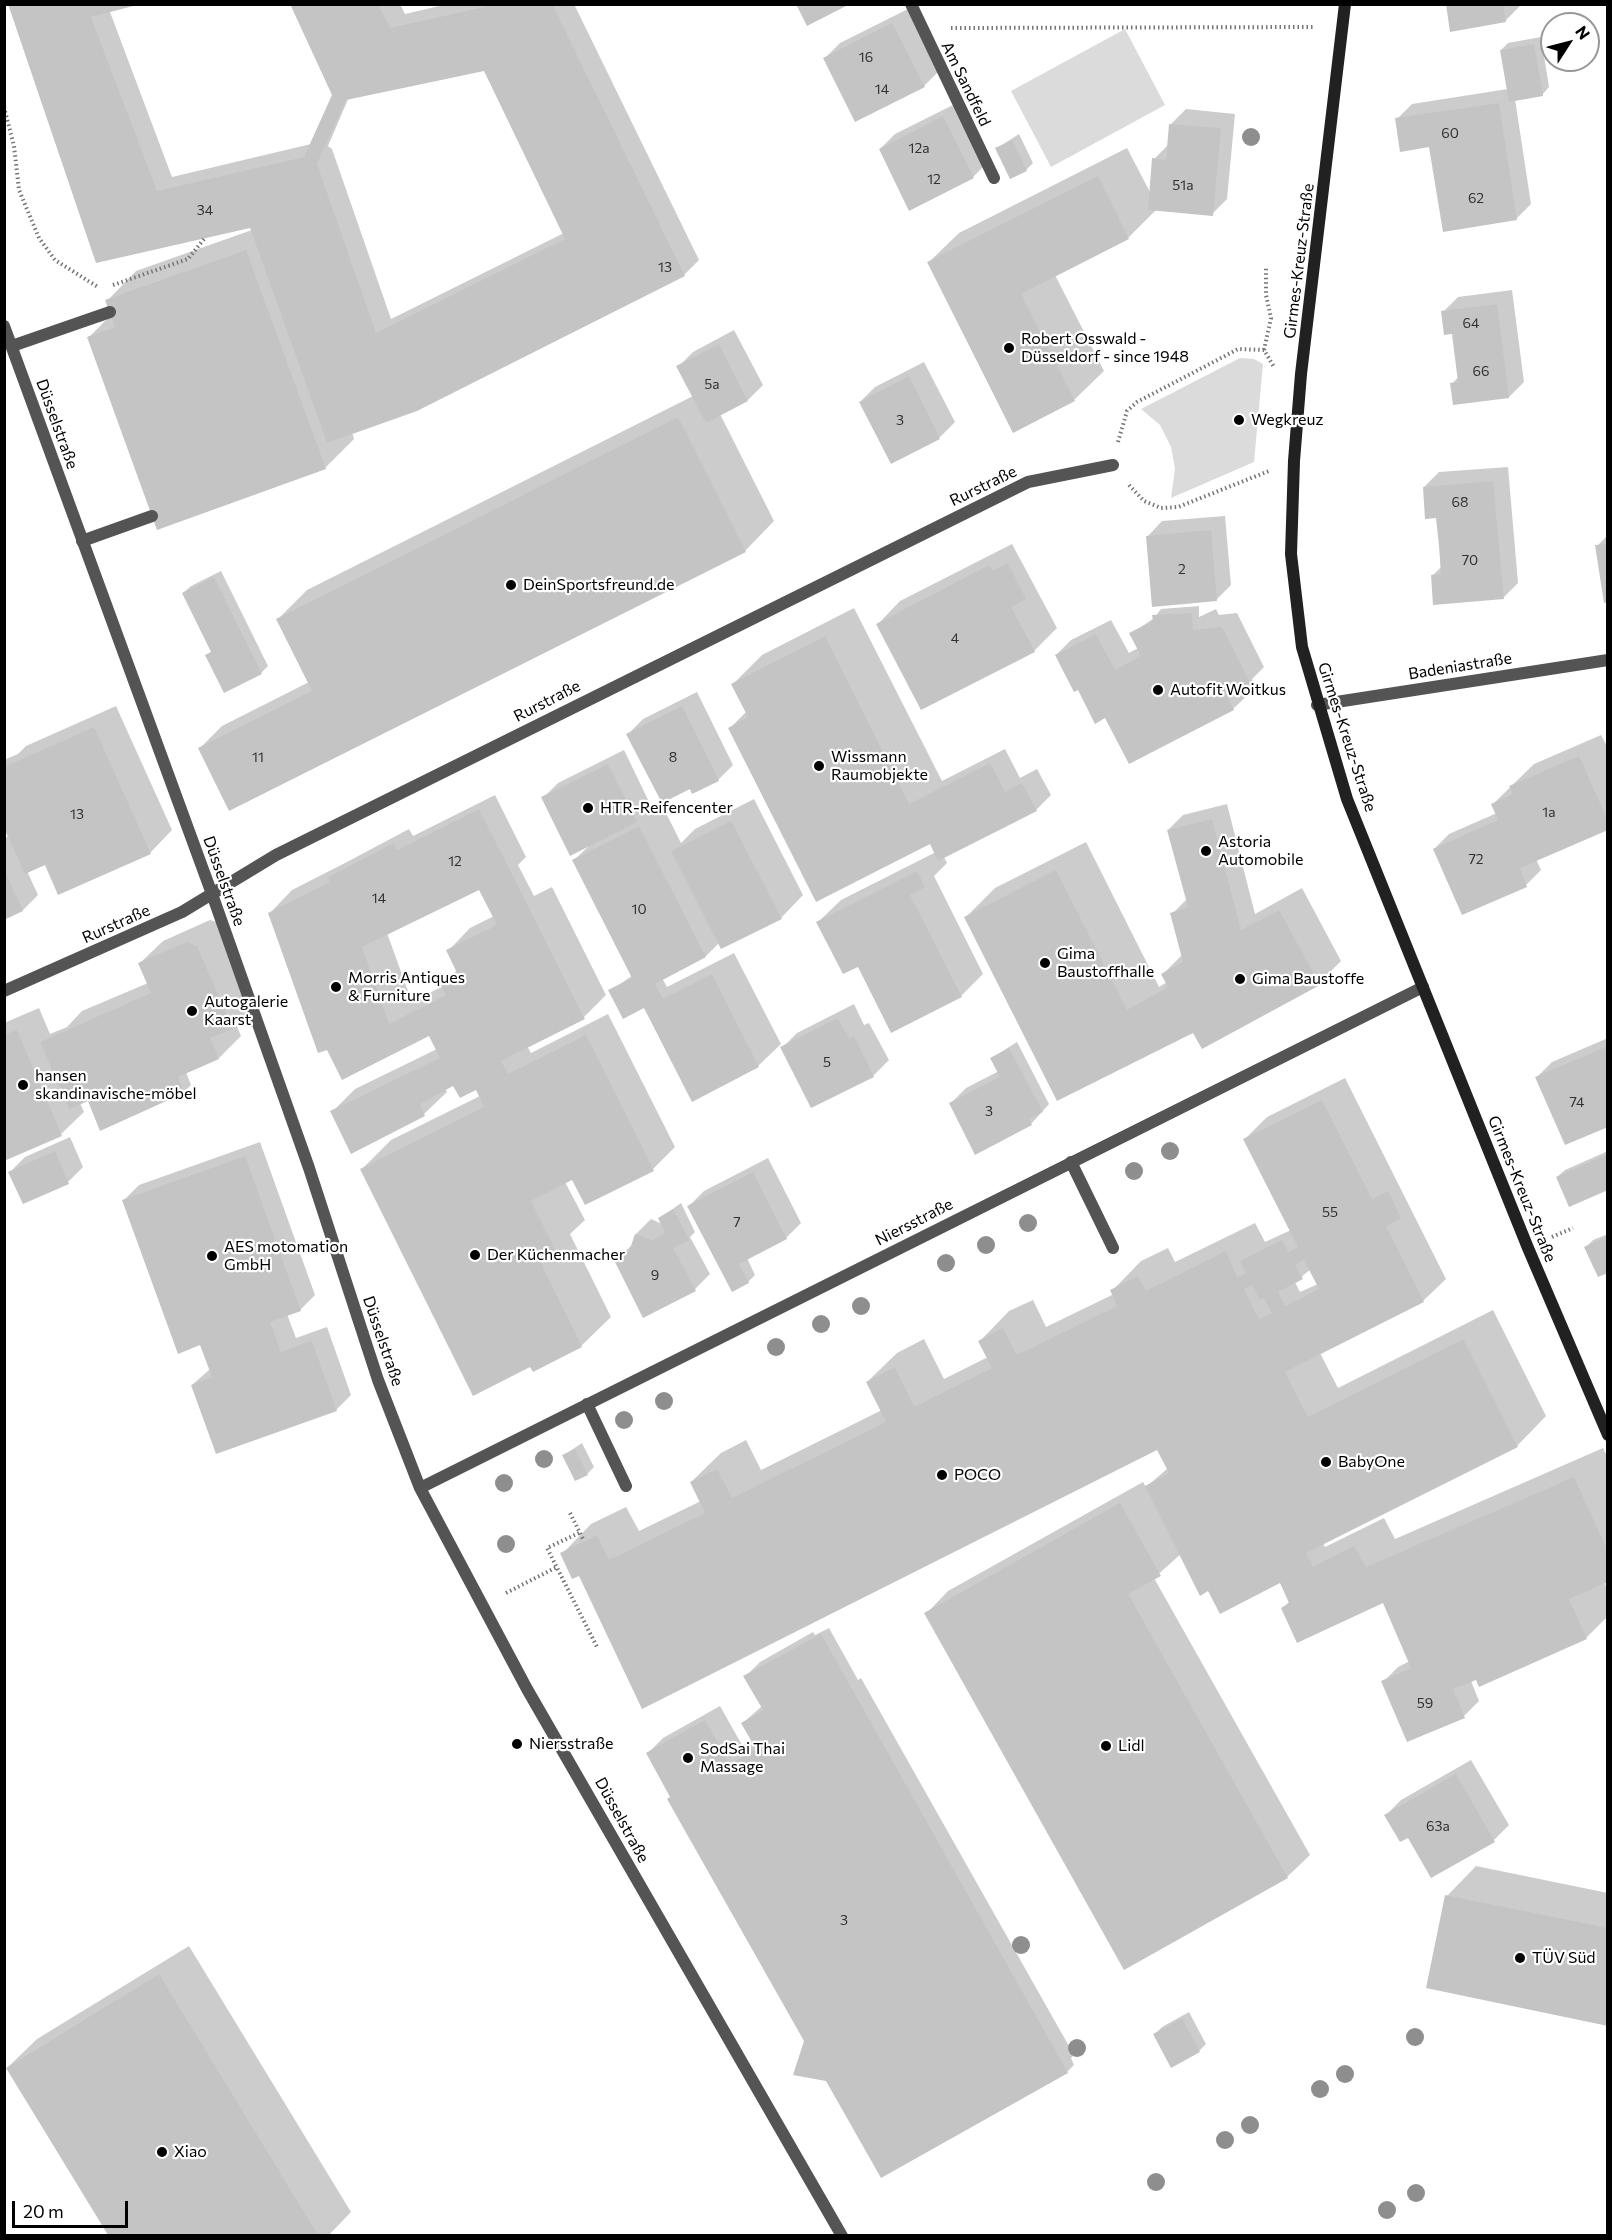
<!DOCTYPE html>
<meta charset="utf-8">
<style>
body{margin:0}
#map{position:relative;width:1612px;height:2240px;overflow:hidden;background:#fff;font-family:Commissioner,sans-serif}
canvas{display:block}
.frame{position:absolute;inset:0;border:6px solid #000;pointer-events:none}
.north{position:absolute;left:1540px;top:12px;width:60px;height:60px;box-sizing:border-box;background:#fff;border:2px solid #999;border-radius:50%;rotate:54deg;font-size:16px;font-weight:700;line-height:24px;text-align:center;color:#000}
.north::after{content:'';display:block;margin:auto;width:21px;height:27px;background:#000;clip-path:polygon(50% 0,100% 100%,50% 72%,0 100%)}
.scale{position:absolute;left:12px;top:2201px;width:116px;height:27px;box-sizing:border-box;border:3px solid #000;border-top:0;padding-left:8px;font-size:18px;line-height:21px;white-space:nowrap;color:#000;-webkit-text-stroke:4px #fff;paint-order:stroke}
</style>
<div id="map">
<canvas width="1612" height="2240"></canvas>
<div class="frame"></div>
<div class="north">N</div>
<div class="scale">20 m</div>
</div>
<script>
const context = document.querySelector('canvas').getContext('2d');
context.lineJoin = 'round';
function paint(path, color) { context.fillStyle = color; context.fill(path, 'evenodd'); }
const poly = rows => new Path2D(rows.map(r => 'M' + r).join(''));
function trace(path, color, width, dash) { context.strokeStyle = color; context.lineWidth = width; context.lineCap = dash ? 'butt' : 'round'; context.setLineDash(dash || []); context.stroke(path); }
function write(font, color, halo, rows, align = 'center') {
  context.font = font + ' Commissioner,sans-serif'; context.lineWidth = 4.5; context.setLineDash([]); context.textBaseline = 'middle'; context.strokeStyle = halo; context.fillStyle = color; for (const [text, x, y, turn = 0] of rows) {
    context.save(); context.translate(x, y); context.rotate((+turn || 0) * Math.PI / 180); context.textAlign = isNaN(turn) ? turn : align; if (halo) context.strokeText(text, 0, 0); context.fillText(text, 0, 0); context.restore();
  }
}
const green = poly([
 [1125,29,1165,105,1051,167,1011,91],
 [1240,358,1254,359,1263,364,1254,462,1171,498,1175,469,1171,447,1160,425,1141,409]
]);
const shadow = poly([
 [10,4,110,12,172,177,311,144,334,95,292,4,400,4,405,14,448,4,574,4,699,260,684,275,352,432,354,439,325,468,89,337,112,314,107,301,136,271,252,230,251,226,97,262],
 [485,69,564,233,391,319,332,149,328,146,349,97],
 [1448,4,1520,4,1520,6,1505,21],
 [908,9,939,71,924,86,825,58,840,43],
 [1541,37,1549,87,1542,95,1515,99,1531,204,1516,219,1397,119,1412,104,1508,89,1501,50,1508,43],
 [959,102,988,162,973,177,880,149,895,134],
 [1186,109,1235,114,1227,199,1212,214,1157,209,1128,238,1055,275,1104,371,1074,400,929,262,959,233,1127,148,1151,194,1154,159,1169,144,1171,124],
 [1019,134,1033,163,1026,170,996,149],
 [1512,290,1524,382,1509,397,1452,384,1459,376,1453,332,1443,312,1458,297],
 [734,330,763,385,748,400,720,414,774,521,745,551,200,748,222,726,309,682,278,619,307,590,693,396,678,367,693,352],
 [924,362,955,422,940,437,891,462,860,402,875,387],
 [1508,467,1518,583,1503,598,1432,576,1442,566,1437,516,1424,487,1439,472],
 [1225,516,1231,585,1216,600,1147,537,1162,521],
 [1608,535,1608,601,1597,546],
 [1012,544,1057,628,1034,651,878,624,900,601],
 [221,571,268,666,261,673,207,656,212,651,183,593,191,586],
 [1199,606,1199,617,1216,609,1219,615,1237,613,1264,667,1252,679,1256,687,1233,709,1106,716,1079,688,1056,655,1071,640,1111,620,1129,653,1138,648,1131,634,1154,618,1161,609],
 [854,608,942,781,1005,749,1020,778,1037,769,1051,795,1036,810,944,857,947,863,934,876,983,974,961,996,858,965,818,922,841,900,936,852,931,843,730,728,747,711,733,684,762,655],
 [697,692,733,765,718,780,693,792,628,734,643,719],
 [116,706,172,830,150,853,45,863,27,871,38,895,23,910,4,918,4,838,9,836,4,825,4,760,18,754,26,746],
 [1601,735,1608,748,1608,828,1536,859,1541,870,1526,885,1434,849,1449,834,1497,813,1493,804,1534,764],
 [624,750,651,806,645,813,662,805,681,843,695,829,754,799,803,895,781,918,719,943,706,956,662,978,667,987,734,953,781,1044,758,1066,610,991,633,975,574,860,589,846,543,798,558,783],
 [495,795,526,857,518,865,534,896,552,887,606,995,584,1017,527,1046,531,1053,608,1014,675,1147,653,1169,573,1178,565,1182,585,1220,570,1234,611,1317,581,1346,362,1169,391,1140,480,1096,476,1088,454,1084,445,1089,447,1092,424,1114,332,1112,355,1089,437,1049,429,1034,343,1078,270,913,292,890,345,863,409,829,413,836],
 [487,884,494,916,470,928,448,951,457,970,443,986,412,1002,387,933],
 [1227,804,1255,914,1302,888,1341,961,1319,983,1194,1031,1058,1099,966,917,995,888,1086,842,1159,987,1167,982,1163,974,1183,954,1172,914,1187,899,1168,830,1183,815],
 [210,920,220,923,255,1005,236,1024,241,1036,219,1058,186,1072,191,1085,184,1092,88,1099,80,1103,84,1112,61,1134,4,1159,4,1023,39,1008,50,1034,67,1027,82,1011,148,983,140,963,163,941],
 [854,1004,864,1025,869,1023,889,1060,874,1075,811,1106,782,1048,797,1033],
 [1608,1038,1608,1125,1537,1077,1552,1062],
 [1017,1042,1049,1104,1031,1124,951,1103,966,1088,999,1071,992,1058],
 [1345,1078,1446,1279,1423,1301,1320,1353,1338,1388,1493,1310,1546,1416,1517,1446,1323,1543,1325,1547,1384,1518,1395,1539,1603,1448,1608,1458,1608,1581,1604,1582,1608,1590,1608,1616,1586,1638,1471,1681,1479,1701,1464,1716,1408,1740,1383,1682,1398,1667,1410,1661,1384,1601,1283,1608,1290,1601,1281,1581,1209,1589,1181,1554,1154,1578,1310,1855,1287,1877,926,1614,948,1591,1143,1482,1146,1487,1168,1468,1158,1448,579,1574,562,1554,591,1524,626,1507,639,1531,701,1501,691,1482,721,1453,746,1440,761,1470,882,1410,867,1382,897,1353,924,1339,944,1379,988,1357,980,1341,1009,1311,1033,1300,1046,1327,1114,1294,1112,1291,1141,1261,1168,1248,1175,1262,1255,1223,1265,1242,1291,1230,1245,1139,1267,1117],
 [1311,1269,1318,1284,1300,1292,1295,1282],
 [70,1137,83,1167,68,1182,23,1202,10,1172,25,1157],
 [260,1142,315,1295,300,1310,287,1314,296,1338,327,1327,351,1395,336,1410,192,1385,210,1369,201,1343,124,1200,139,1185],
 [1608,1151,1608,1189,1557,1177,1565,1170],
 [768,1158,801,1223,786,1238,747,1258,755,1275,748,1282,689,1206,704,1191],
 [681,1203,695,1232,690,1237,710,1274,695,1289,644,1316,616,1260,633,1244,636,1234,651,1219,662,1224,660,1218],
 [1608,1234,1608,1271,1586,1247,1593,1240],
 [582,1443,594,1467,587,1474,564,1455],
 [829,1628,858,1680,861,1678,1074,2055,1071,2058,1074,2065,1067,2072,806,2041,648,1753,663,1738,720,1706,742,1745,753,1740,743,1723,762,1706,745,1677,760,1662,813,1632,815,1635],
 [1471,1760,1509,1825,1494,1840,1408,1836,1386,1815,1401,1800],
 [1476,1866,1608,1893,1608,2024,1447,1896],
 [189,1946,351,2212,328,2236,110,2236,7,2068,37,2039],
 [1189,2012,1206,2044,1199,2051,1155,2034,1162,2027]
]);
const building = poly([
 [8,4,141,4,91,17,157,191,304,157,332,95,290,4,378,4,390,28,498,4,552,4,685,276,417,411,327,443,250,228,96,263],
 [484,71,565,239,376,333,317,164,346,100],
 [796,4,850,4,807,26],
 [1446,4,1503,4,1506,22,1450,32],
 [892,23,925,87,855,122,823,58],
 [1534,44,1543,96,1509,102,1500,50],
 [1499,103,1517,220,1443,232,1429,147,1400,152,1395,118],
 [943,116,974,178,909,211,879,149],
 [1169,124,1221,128,1213,216,1148,210,1152,158,1166,160],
 [1012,140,1027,171,1010,179,995,148],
 [1098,176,1129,239,1021,294,1075,401,1013,433,927,262],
 [246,250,326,469,157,530,87,337,115,327,105,300],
 [1497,304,1509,398,1453,405,1450,383,1458,382,1452,334,1444,335,1441,311],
 [719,344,748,401,706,423,676,366],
 [909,376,940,439,891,464,859,402],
 [678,417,746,552,229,811,198,748,312,691,276,619],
 [1493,481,1504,599,1433,605,1431,575,1441,574,1439,546,1436,518,1425,519,1423,487],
 [1211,530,1217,601,1152,607,1146,536],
 [1608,544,1608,602,1604,603,1595,545],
 [1008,563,1026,599,1011,607,1035,652,921,710,876,624,989,565,993,571],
 [214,577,262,674,224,693,205,655,211,652,182,593],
 [1192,613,1193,630,1222,627,1250,683,1228,697,1234,710,1129,764,1105,718,1095,724,1078,690,1074,692,1055,655,1096,634,1115,670,1141,656,1129,633,1153,621,1152,615],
 [825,636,909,804,990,763,1005,792,1022,783,1037,811,938,861,930,844,816,902,728,728,748,717,731,684],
 [682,706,719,781,692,794,690,789,662,803,626,734],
 [94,727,151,854,58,895,45,865,25,874,4,828,4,767],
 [1579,756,1608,821,1608,830,1520,868,1527,887,1462,915,1433,849,1498,820,1491,804,1513,794,1509,786],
 [608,764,637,822,570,856,541,797],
 [479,809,585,1019,501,1061,508,1074,586,1035,654,1171,585,1205,572,1180,531,1201,556,1251,539,1259,582,1347,533,1372,530,1367,473,1396,360,1169,484,1107,476,1090,460,1098,453,1086,420,1104,425,1116,351,1154,330,1111,440,1058,429,1036,342,1080,327,1050,318,1053,268,913,330,882,328,877,394,843,397,850],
 [479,890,497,925,446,950,458,975,440,984,446,995,389,1024,362,947],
 [1212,819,1241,930,1279,910,1320,985,1202,1049,1193,1033,1057,1101,964,917,1056,870,1127,1010,1168,987,1161,974,1183,962,1170,913,1188,907,1167,830],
 [731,821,782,919,721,949,671,851],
 [639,826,706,957,655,984,663,999,712,974,759,1067,692,1102,644,1008,623,1019,608,990,632,978,572,860],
 [4,869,23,911,4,920],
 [917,871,925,887,910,895,962,997,891,1033,858,967,843,974,816,922],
 [187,942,197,946,233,1029,210,1038,219,1059,178,1077,184,1093,100,1131,88,1101,69,1109,40,1042,151,993,138,963],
 [838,1018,849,1039,854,1036,874,1077,811,1108,780,1047],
 [17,1030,62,1136,4,1161,4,1035],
 [1608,1046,1608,1127,1565,1145,1535,1077],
 [1009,1048,1043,1112,1029,1119,1032,1125,975,1155,949,1103,1000,1077,990,1058],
 [1322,1100,1372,1199,1388,1191,1401,1218,1386,1226,1424,1302,1285,1372,1308,1417,1463,1339,1518,1447,1306,1553,1313,1567,1354,1546,1366,1567,1574,1477,1608,1552,1608,1582,1569,1599,1587,1639,1479,1687,1476,1680,1453,1689,1465,1718,1407,1742,1381,1681,1411,1668,1383,1603,1297,1643,1281,1608,1289,1603,1280,1583,1220,1614,1208,1591,1200,1596,1145,1486,1169,1473,1157,1450,642,1709,579,1576,572,1579,560,1553,597,1535,609,1560,705,1513,690,1482,717,1469,732,1498,886,1422,866,1382,895,1367,914,1407,992,1368,978,1341,1003,1328,1017,1355,1117,1306,1110,1290,1138,1276,1146,1291,1226,1251,1237,1277,1246,1273,1240,1261,1282,1240,1288,1252,1298,1247,1243,1139],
 [1304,1260,1319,1289,1285,1306,1278,1292,1303,1279,1295,1265],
 [1252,1285,1260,1300,1264,1298,1272,1313,1259,1319,1244,1289],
 [55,1151,69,1184,23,1204,8,1172],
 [1608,1154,1608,1190,1569,1207,1556,1177],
 [245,1156,301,1311,270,1322,281,1352,312,1341,337,1411,216,1454,191,1385,212,1377,200,1345,178,1354,122,1200],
 [753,1172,787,1239,739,1264,749,1283,732,1292,687,1206],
 [673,1209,689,1240,673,1248,696,1291,643,1318,614,1260,629,1252,635,1234,652,1240,665,1233,658,1218],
 [1608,1236,1608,1273,1598,1277,1584,1247],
 [575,1449,588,1475,575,1481,562,1455],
 [1120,1503,1161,1576,1128,1594,1288,1878,1124,1970,924,1613],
 [821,1634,1068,2073,881,2178,826,2081,793,2075,804,2041,667,1799,670,1797,646,1753,705,1720,730,1764,756,1749,741,1723,763,1710,743,1676],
 [1456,1774,1495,1842,1431,1878,1408,1838,1400,1842,1384,1815],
 [1445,1895,1608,1928,1608,2026,1426,1988],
 [159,1974,318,2235,108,2235,6,2068],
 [1182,2018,1200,2052,1171,2068,1153,2034]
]);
const path = poly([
 [951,28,1315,27],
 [4,107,14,146,19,190,39,238,55,260,98,287],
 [113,285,188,259,204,239],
 [1264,350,1271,318,1266,295,1266,268],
 [1118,442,1127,411,1137,402,1223,357,1238,349,1264,350,1274,367],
 [1129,485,1144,501,1161,508,1178,507,1269,471],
 [1552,1237,1573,1228],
 [570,1513,584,1541],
 [579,1533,547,1548,597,1647],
 [506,1593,557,1567]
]);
const lane = poly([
 [911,4,994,178],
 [12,346,110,312],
 [82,541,152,516],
 [1071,1162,1113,1248],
 [587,1404,626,1486]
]);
const street = poly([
 [4,326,212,894,309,1168,378,1380,420,1488,527,1689,842,2236],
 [1317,705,1608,660],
 [4,991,182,912,276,855,1028,482,1113,465],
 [420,1488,1423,987]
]);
const secondary = poly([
 [1345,4,1301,374,1294,461,1291,554,1302,647,1347,799,1528,1248,1608,1435]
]);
const trees = [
 [1251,137],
 [1170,1151],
 [1134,1171],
 [1028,1223],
 [986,1245],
 [946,1263],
 [861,1306],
 [821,1324],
 [776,1347],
 [664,1401],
 [624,1420],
 [544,1459],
 [504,1483],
 [506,1544],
 [1021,1945],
 [1415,2037],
 [1077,2048],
 [1345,2074],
 [1320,2089],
 [1250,2125],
 [1225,2140],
 [1156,2182],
 [1416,2193],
 [1387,2210]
];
const markers = [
 [1009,348,6,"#000"],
 [1239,420,6,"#000"],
 [511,585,6,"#000"],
 [1158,690,6,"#000"],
 [819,766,6,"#000"],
 [588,808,6,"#000"],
 [1206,851,6,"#000"],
 [1045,963,6,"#000"],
 [1240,979,6,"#000"],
 [336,987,6,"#000"],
 [192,1011,6,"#000"],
 [23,1085,6,"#000"],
 [475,1255,6,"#000"],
 [212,1256,6,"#000"],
 [1326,1462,6,"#000"],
 [942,1475,6,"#000"],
 [517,1744,6,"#000"],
 [1106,1746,6,"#000"],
 [688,1758,6,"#000"],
 [1520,1958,6,"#000"],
 [162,2152,6,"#000"]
];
const numberNames = [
 ["16",866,57],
 ["14",882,89],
 ["60",1450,133],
 ["12a",919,148],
 ["12",934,179],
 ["51a",1183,185],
 ["62",1476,198],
 ["34",205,210],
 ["13",665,267],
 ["64",1471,323],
 ["66",1481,371],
 ["5a",712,384],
 ["3",900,420],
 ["68",1460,502],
 ["70",1470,560],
 ["2",1182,569],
 ["4",955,638],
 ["11",258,757],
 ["8",673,757],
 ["1a",1549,812],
 ["13",77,814],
 ["72",1476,859],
 ["12",455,861],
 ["14",379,898],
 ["10",639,909],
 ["5",827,1062],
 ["74",1577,1102],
 ["3",989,1111],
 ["55",1330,1212],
 ["7",737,1222],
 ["9",655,1275],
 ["59",1425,1703],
 ["63a",1438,1826],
 ["3",844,1920]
];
const streetNames = [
 ["Am Sandfeld",966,84,64],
 ["Girmes-Kreuz-Straße",1299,261,-83],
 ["Düsselstraße",57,424,70],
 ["Rurstraße",983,486,-26],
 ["Badeniastraße",1460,666,-9],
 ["Rurstraße",547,701,-27],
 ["Girmes-Kreuz-Straße",1347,737,72],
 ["Düsselstraße",224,881,70],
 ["Rurstraße",116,924,-24],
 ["Girmes-Kreuz-Straße",1522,1189,68],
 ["Niersstraße",914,1222,-27],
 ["Düsselstraße",383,1341,71],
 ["Düsselstraße",622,1820,61]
];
const poiNames = [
 ["Robert Osswald -",1021,339],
 ["Düsseldorf - since 1948",1021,357],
 ["Wegkreuz",1251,420],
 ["DeinSportsfreund.de",523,585],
 ["Autofit Woitkus",1170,690],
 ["Wissmann",831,757],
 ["Raumobjekte",831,775],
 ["HTR-Reifencenter",600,808],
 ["Astoria",1218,842],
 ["Automobile",1218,860],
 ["Gima",1057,954],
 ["Baustoffhalle",1057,972],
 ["Morris Antiques",348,978],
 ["& Furniture",348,996],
 ["Gima Baustoffe",1252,979],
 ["Autogalerie",204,1002],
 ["Kaarst",204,1020],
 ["hansen",35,1076],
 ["skandinavische-möbel",35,1094],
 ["AES motomation",224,1247],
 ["GmbH",224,1265],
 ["Der Küchenmacher",487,1255],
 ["BabyOne",1338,1462],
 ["POCO",954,1475],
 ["Niersstraße",529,1744],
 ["Lidl",1118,1746],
 ["SodSai Thai",700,1749],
 ["Massage",700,1767],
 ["TÜV Süd",1532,1958],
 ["Xiao",174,2152]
];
paint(green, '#dbdbdb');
paint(shadow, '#0003');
paint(building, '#c4c4c4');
trace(path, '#767676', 4, [1.5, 3]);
trace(lane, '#545454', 12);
trace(street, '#545454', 12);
trace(secondary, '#212121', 12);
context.fillStyle = '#8e8e8e';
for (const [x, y] of trees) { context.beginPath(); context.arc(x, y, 9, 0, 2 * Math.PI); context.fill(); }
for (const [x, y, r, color] of markers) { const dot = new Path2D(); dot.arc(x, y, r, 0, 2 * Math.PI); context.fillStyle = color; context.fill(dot); trace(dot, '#fff', 2); }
write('14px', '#313131', null, numberNames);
write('16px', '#000', '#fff', streetNames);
write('16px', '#000', '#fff', poiNames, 'left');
</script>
